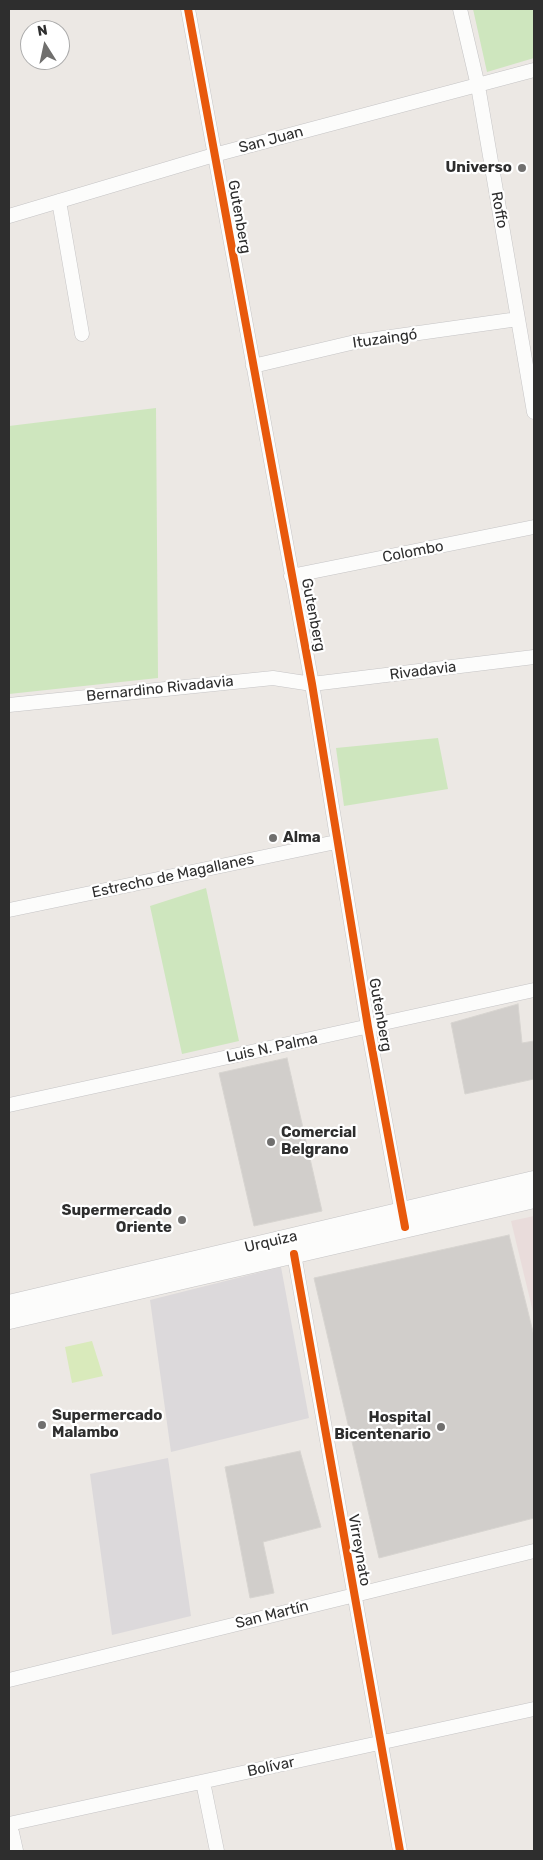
<!DOCTYPE html>
<meta charset="utf-8">
<style>
body{margin:0}
#map{position:relative;width:543px;height:1860px;overflow:hidden;background:#ece8e4;font-family:Rubik,sans-serif}
canvas{display:block}
.frame{position:absolute;inset:0;border:10px solid #2e2e2e;pointer-events:none}
.north{position:absolute;left:20px;top:20px;width:50px;height:50px;box-sizing:border-box;background:#fff;border:1px solid #ababab;border-radius:50%;rotate:350deg;font-size:14px;font-weight:700;line-height:20px;text-align:center;color:#2e2e2e}
.north::after{content:'';display:block;margin:auto;width:18px;height:22px;background:#706f6e;clip-path:polygon(50% 0,100% 100%,50% 72%,0 100%)}
</style>
<div id="map">
<canvas width="543" height="1860"></canvas>
<div class="frame"></div>
<div class="north">N</div>
</div>
<script>
const context = document.querySelector('canvas').getContext('2d');
context.lineJoin = 'round';
function paint(path, color) { context.fillStyle = color; context.fill(path, 'evenodd'); }
const poly = rows => new Path2D(rows.map(r => 'M' + r).join(''));
function trace(path, color, width, dash) { context.strokeStyle = color; context.lineWidth = width; context.lineCap = dash ? 'butt' : 'round'; context.setLineDash(dash || []); context.stroke(path); }
function write(font, color, halo, rows, align = 'center') {
  context.font = font + ' Rubik,sans-serif'; context.lineWidth = 4.5; context.setLineDash([]); context.textBaseline = 'middle'; context.strokeStyle = halo; context.fillStyle = color; for (const [text, x, y, turn = 0] of rows) {
    context.save(); context.translate(x, y); context.rotate((+turn || 0) * Math.PI / 180); context.textAlign = isNaN(turn) ? turn : align; if (halo) context.strokeText(text, 0, 0); context.fillText(text, 0, 0); context.restore();
  }
}
const industrial = poly([
 [281,1267,309,1418,171,1452,150,1300],
 [168,1458,191,1616,112,1635,90,1474]
]);
const medical = poly([
 [534,1216,534,1316,511,1221]
]);
const green = poly([
 [473,9,534,9,534,58,487,72],
 [156,408,158,678,9,694,9,426],
 [438,738,448,789,344,806,336,748],
 [206,888,239,1041,182,1054,150,906]
]);
const pitch = poly([
 [92,1341,103,1376,72,1383,65,1347]
]);
const building = poly([
 [518,1004,522,1043,534,1041,534,1079,465,1094,451,1023,518,1004],
 [287,1058,322,1211,254,1226,219,1073,287,1058],
 [509,1235,534,1336,534,1518,379,1558,314,1278,509,1235],
 [300,1451,321,1527,263,1542,274,1593,250,1598,225,1467,300,1451]
]);
const street = poly([
 [188,9,312,684,368,1027,403,1219],
 [460,9,478,86,534,412],
 [59,201,82,334],
 [9,216,214,155,534,70],
 [253,366,355,342,518,319],
 [291,576,534,527],
 [9,705,273,678,312,684,534,657],
 [9,910,336,842],
 [9,1105,534,990],
 [294,1254,400,1851],
 [9,1680,534,1551],
 [203,1782,217,1851],
 [9,1824,534,1709]
]);
const secondary = poly([
 [9,1305,534,1181],
 [9,1319,534,1198],
 [9,1833,13,1851]
]);
const cycleway = poly([
 [188,9,312,684,368,1027,405,1227],
 [294,1254,400,1851]
]);
const markers = [
 [522,168,5,"#706f6e"],
 [273,838,5,"#706f6e"],
 [271,1142,5,"#706f6e"],
 [182,1220,5,"#706f6e"],
 [42,1425,5,"#706f6e"],
 [441,1427,5,"#706f6e"]
];
const streetNames = [
 ["San Juan",271,140,-15],
 ["Roffo",499,210,80],
 ["Gutenberg",239,217,80],
 ["Ituzaingó",385,339,-8],
 ["Colombo",413,552,-11],
 ["Gutenberg",313,615,79],
 ["Rivadavia",423,671,-7],
 ["Bernardino Rivadavia",160,689,-6],
 ["Estrecho de Magallanes",173,876,-12],
 ["Gutenberg",380,1015,80],
 ["Luis N. Palma",272,1048,-12],
 ["Urquiza",271,1242,-13],
 ["Virreynato",359,1550,80],
 ["San Martín",272,1615,-14],
 ["Bolívar",271,1767,-12]
];
const poiNames = [
 ["Universo",512,168],
 ["Alma",283,838,"left"],
 ["Comercial",281,1133,"left"],
 ["Belgrano",281,1150,"left"],
 ["Supermercado",172,1211],
 ["Oriente",172,1228],
 ["Supermercado",52,1416,"left"],
 ["Malambo",52,1433,"left"],
 ["Hospital",431,1418],
 ["Bicentenario",431,1435]
];
paint(industrial, '#dcd9db');
paint(medical, '#e9dcdb');
paint(green, '#cee6be');
paint(pitch, '#d9eabb');
paint(building, '#d1cecb');
trace(building, '#d7d4d0', 1);
trace(street, '#c5c4c5', 15);
trace(secondary, '#c5c4c5', 21);
trace(street, '#fcfcfb', 14);
trace(secondary, '#fcfcfb', 20);
trace(cycleway, '#e8590c', 8);
for (const [x, y, r, color] of markers) { const dot = new Path2D(); dot.arc(x, y, r, 0, 2 * Math.PI); context.fillStyle = color; context.fill(dot); trace(dot, '#fff', 2); }
write('15px', '#2e2e2e', '#fff', streetNames);
write('bold 15px', '#2e2e2e', '#fff', poiNames, 'right');
</script>
